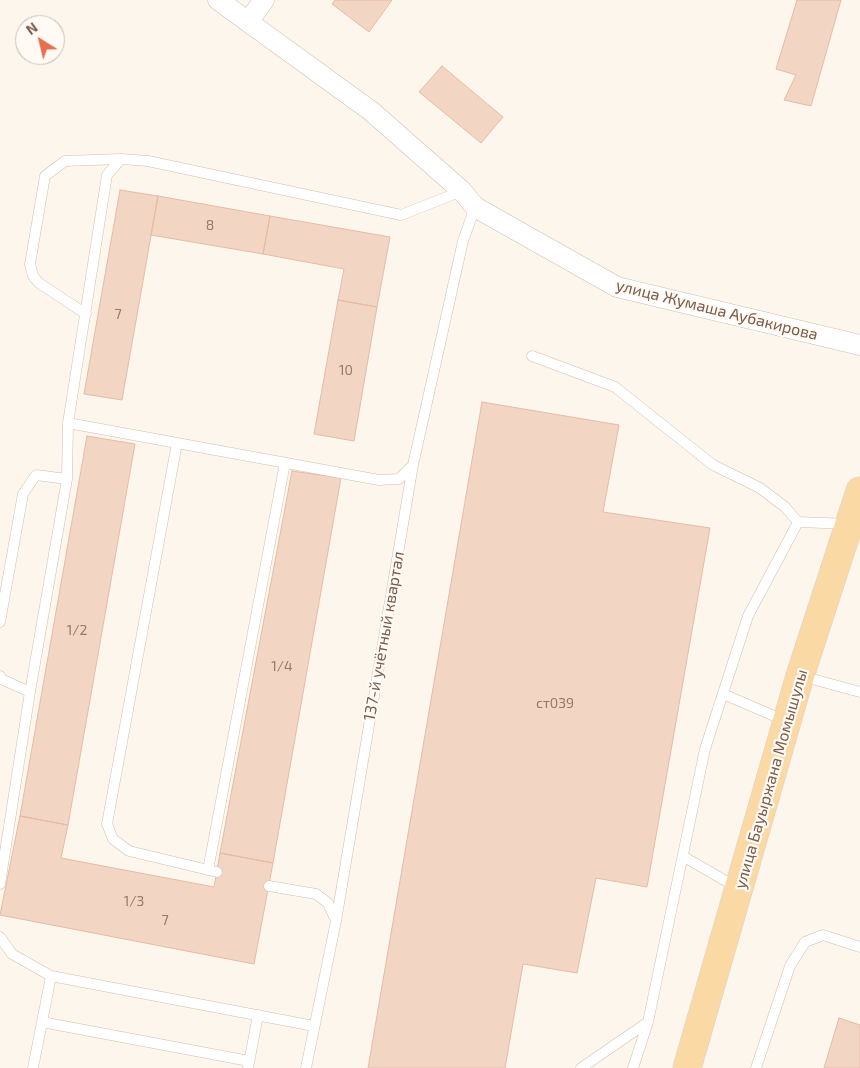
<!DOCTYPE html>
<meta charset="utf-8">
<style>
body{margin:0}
#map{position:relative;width:860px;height:1068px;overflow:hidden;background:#fdf6ec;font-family:"Exo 2",sans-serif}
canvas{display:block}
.north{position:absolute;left:15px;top:15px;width:50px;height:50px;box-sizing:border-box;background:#fffaf3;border:1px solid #cabbb1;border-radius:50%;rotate:324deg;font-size:14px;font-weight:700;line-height:20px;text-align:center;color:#7a5c4d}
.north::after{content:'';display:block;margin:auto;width:18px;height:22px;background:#e76f51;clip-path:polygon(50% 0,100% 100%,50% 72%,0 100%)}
</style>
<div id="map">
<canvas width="860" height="1068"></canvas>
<div class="north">N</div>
</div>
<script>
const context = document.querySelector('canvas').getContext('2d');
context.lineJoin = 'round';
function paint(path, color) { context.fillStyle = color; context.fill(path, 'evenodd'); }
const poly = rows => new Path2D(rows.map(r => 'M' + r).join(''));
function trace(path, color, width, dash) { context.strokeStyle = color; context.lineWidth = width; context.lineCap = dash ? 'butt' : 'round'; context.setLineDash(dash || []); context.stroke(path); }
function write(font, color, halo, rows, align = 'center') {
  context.font = font + ' "Exo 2",sans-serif'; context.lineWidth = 4.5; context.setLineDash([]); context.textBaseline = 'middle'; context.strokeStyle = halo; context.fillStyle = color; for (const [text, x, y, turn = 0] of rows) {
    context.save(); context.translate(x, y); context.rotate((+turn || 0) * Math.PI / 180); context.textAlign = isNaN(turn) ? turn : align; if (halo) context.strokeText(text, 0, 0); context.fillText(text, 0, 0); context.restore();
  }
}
const building = poly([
 [335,0,392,0,369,32,332,4,335,0],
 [797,0,841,0,811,106,784,100,796,75,776,69,797,0],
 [442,66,503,117,481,143,419,92,442,66],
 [120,190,158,196,122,400,84,394,120,190],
 [158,196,270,216,263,254,151,235,158,196],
 [270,216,390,237,377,307,338,300,344,269,263,254,270,216],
 [338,300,377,307,354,441,314,434,338,300],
 [482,402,619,425,603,512,710,528,647,887,596,878,577,973,523,964,505,1068,368,1068,482,402],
 [87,436,135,444,68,825,20,816,87,436],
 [292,471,341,478,273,863,220,853,292,471],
 [20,816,68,825,61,858,214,887,220,853,273,863,254,964,0,915,20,816],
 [839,1018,860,1025,860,1068,824,1068,839,1018]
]);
const lane = poly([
 [86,314,39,283,33,276,30,264,45,176,65,161,121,159],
 [532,356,615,387,713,465,760,488,785,507,798,522],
 [68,423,379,480,399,479,413,465],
 [177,443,107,824,113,839,129,851,217,872],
 [0,622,23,494,36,475,67,479],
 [0,676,1,679,30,692],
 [801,676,860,692],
 [723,694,786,721],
 [684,857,738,888],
 [208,870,285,463],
 [0,884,30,692,67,479,68,423,107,175,121,159,148,161,401,215,462,191],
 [269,886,316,894,328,903,336,921],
 [0,937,12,954,51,976],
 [42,1022,249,1061],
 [33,1068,51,976,314,1026],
 [248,1068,258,1015],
 [306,1068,336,921,413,465,463,241,475,207],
 [581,1068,648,1022],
 [633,1068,648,1022,705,749,748,616,798,522,849,524],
 [756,1068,790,966,805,942,823,935,860,947]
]);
const street = poly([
 [218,0,371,111,462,191,475,207,617,287,860,345],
 [248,22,264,0]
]);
const primary = poly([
 [687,1068,800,676,860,491]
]);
const numberNames = [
 ["8",210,225],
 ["7",118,314],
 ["10",346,370],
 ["1/2",77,630],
 ["1/4",282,666],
 ["ст039",555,703],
 ["1/3",134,901],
 ["7",165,920]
];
const streetNames = [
 ["улица Жумаша Аубакирова",717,310,14],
 ["137-й учётный квартал",384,636,-80],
 ["улица Бауыржана Момышулы",771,779,-74]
];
paint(building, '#f3d5c3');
trace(building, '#e6bba3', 1);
trace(lane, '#d1beb0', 11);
trace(street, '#d1beb0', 21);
trace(primary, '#dad1cd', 29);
trace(lane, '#fff', 10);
trace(street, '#fff', 20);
trace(primary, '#fbd9a5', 28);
write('14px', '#987a6a', null, numberNames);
write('16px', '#7a5c4d', '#fffaf3', streetNames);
</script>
